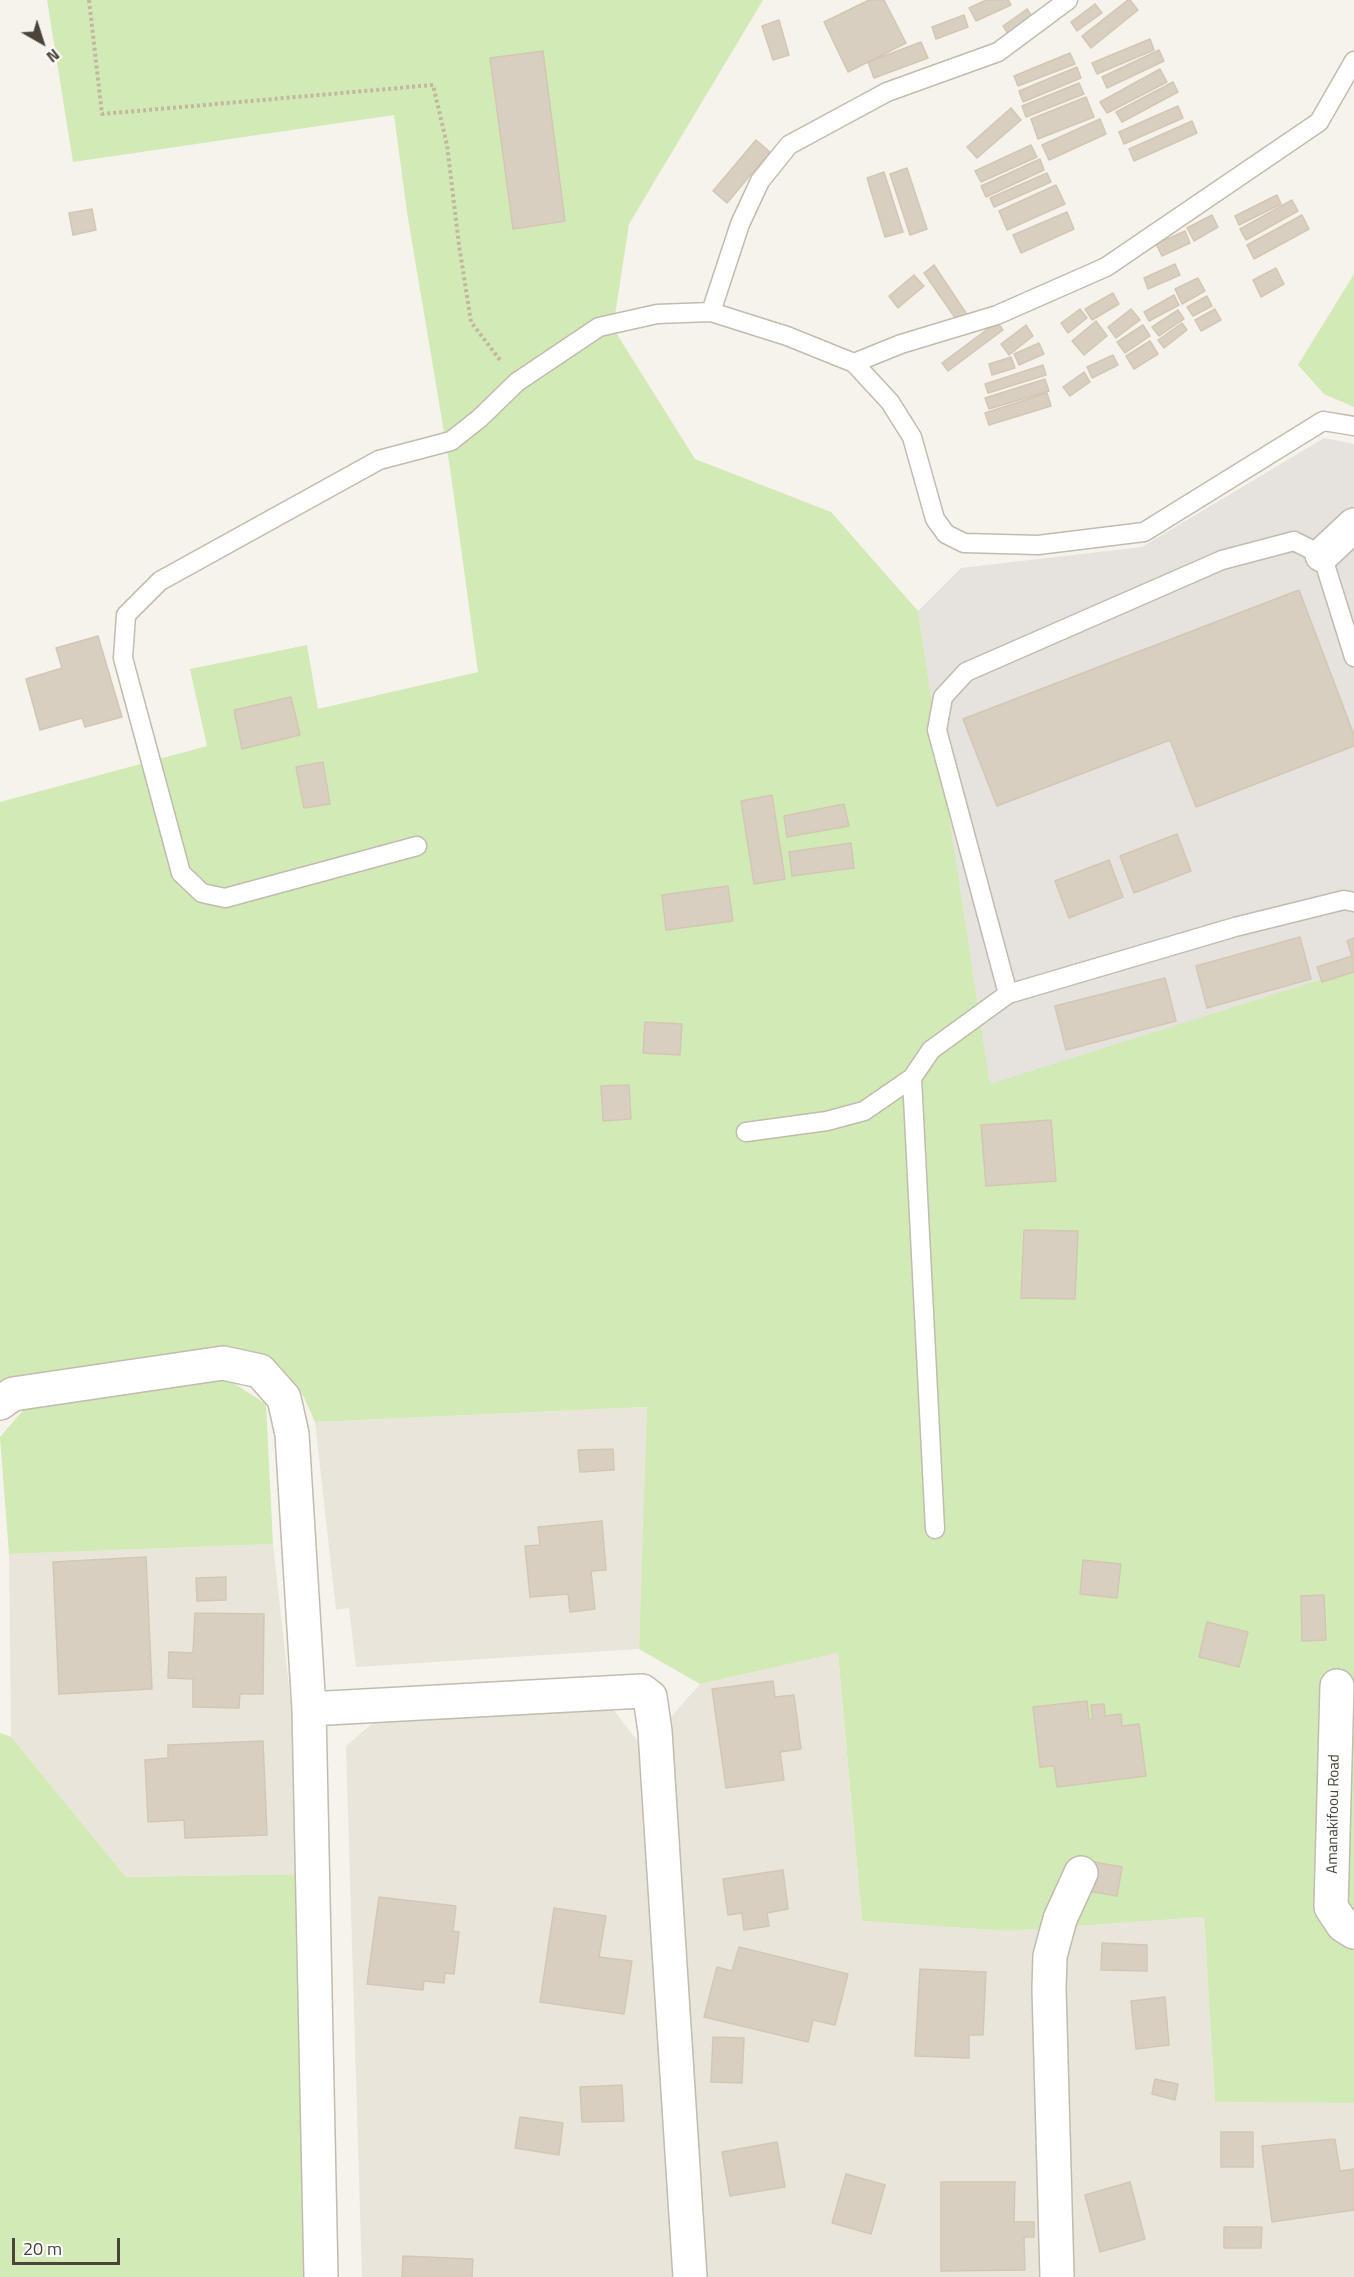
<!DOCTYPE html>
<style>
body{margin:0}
#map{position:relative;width:1354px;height:2277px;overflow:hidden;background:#f6f3ec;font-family:"Titillium Web",sans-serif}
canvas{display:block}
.north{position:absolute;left:12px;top:12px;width:60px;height:60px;-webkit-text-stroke:4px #fff;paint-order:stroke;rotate:141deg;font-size:16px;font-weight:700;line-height:24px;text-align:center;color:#4b4439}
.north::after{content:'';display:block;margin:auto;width:21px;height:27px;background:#4b4439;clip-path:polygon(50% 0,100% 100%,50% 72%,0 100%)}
.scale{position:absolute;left:12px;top:2238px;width:108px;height:27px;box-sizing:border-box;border:3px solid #4b4439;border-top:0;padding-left:8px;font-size:18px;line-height:21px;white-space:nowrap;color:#4b4439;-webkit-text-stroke:4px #fff;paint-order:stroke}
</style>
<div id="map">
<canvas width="1354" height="2277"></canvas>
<div class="north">N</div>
<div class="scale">20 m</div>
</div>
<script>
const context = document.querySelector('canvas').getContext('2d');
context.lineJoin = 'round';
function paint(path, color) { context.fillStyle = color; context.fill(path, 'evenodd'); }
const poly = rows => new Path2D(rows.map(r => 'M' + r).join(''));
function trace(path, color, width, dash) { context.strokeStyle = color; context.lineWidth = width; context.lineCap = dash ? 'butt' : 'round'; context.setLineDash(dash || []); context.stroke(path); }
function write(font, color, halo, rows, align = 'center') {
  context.font = font + ' "Titillium Web",sans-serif'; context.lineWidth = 4.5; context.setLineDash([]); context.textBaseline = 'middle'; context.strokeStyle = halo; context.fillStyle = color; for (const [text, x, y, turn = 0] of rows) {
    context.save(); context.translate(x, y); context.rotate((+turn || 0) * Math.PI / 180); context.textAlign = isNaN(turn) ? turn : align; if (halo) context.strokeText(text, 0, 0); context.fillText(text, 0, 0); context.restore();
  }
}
const residential = poly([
 [648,1407,639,1649,356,1667,349,1608,336,1610,315,1422],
 [273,1544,310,1874,126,1877,11,1737,9,1554],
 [838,1653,862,1921,1008,1931,1204,1917,1215,2102,1354,2103,1354,2277,704,2277,685,1932,670,1718,700,1684],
 [608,1703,643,1748,655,2008,675,2277,362,2277,346,1746,374,1722]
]);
const industrial = poly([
 [1324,438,1354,444,1354,969,990,1085,918,611,961,568,1142,547]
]);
const green = poly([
 [47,0,763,0,629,224,613,328,695,459,831,512,918,611,990,1084,1354,969,1354,2103,1215,2102,1204,1917,1008,1931,862,1921,838,1653,700,1684,639,1649,647,1407,315,1422,302,1393,279,1365,227,1347,8,1378,0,1382,0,802,207,746,190,669,307,645,318,709,478,672,450,468,407,212,394,115,73,162],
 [1354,274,1354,407,1324,394,1298,365],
 [227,1379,266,1404,273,1544,9,1554,0,1437,26,1407],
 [0,1733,11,1737,126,1877,310,1874,324,2277,0,2277]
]);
const building = poly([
 [869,0,884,0,906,43,848,72,824,22,869,0],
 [986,0,1008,0,1011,5,976,21,969,8,986,0],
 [1128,0,1130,0,1138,10,1091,48,1082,36,1128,0],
 [1095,4,1102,13,1077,31,1071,22,1095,4],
 [1027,9,1035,21,1011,38,1003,26,1027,9],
 [964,15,968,27,936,39,932,27,964,15],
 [779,20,789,55,773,60,762,26,779,20],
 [1150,39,1154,50,1097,74,1092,63,1150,39],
 [921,42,928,58,874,78,868,62,921,42],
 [1159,50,1164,61,1107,88,1102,77,1159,50],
 [543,51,565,221,513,229,490,58,543,51],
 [1070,53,1075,64,1018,86,1014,76,1070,53],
 [1077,67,1081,78,1023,102,1019,91,1077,67],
 [1160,69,1167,82,1107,113,1100,102,1160,69],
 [1173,82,1178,92,1122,122,1116,112,1173,82],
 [1079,83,1084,94,1026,117,1022,106,1079,83],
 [1086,97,1094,117,1038,139,1031,119,1086,97],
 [1178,106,1183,118,1124,144,1119,132,1178,106],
 [1011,108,1021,120,977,158,967,147,1011,108],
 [1100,119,1106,134,1049,160,1042,145,1100,119],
 [1192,121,1197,133,1134,161,1129,149,1192,121],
 [756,140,770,152,727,203,713,191,756,140],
 [1031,145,1037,157,981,182,975,171,1031,145],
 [1040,159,1044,170,986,197,981,186,1040,159],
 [907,168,927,229,910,235,890,174,907,168],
 [884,172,903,232,885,237,867,178,884,172],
 [1047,173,1051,182,994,207,990,198,1047,173],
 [1056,185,1065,204,1007,230,999,211,1056,185],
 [1277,195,1281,204,1239,225,1235,216,1277,195],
 [1292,200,1298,211,1246,240,1240,229,1292,200],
 [92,209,96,230,73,235,69,213,92,209],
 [1067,212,1074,229,1021,253,1013,235,1067,212],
 [1212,215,1218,227,1194,241,1187,228,1212,215],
 [1302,215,1309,229,1254,259,1247,245,1302,215],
 [1185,231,1190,243,1162,256,1156,244,1185,231],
 [1175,264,1180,275,1148,289,1144,278,1175,264],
 [934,265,968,316,958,322,924,273,934,265],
 [1276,268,1284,284,1261,297,1253,280,1276,268],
 [914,275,924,286,898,308,889,296,914,275],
 [1198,278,1205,291,1182,304,1175,289,1198,278],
 [1113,293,1119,304,1092,320,1085,309,1113,293],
 [1174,295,1179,305,1149,321,1144,312,1174,295],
 [1207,296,1212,306,1193,316,1187,307,1207,296],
 [1080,309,1087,318,1068,333,1061,323,1080,309],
 [1131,309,1140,320,1116,338,1108,327,1131,309],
 [1215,309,1221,320,1201,331,1195,320,1215,309],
 [1178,310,1184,319,1159,336,1152,327,1178,310],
 [1096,321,1107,336,1084,355,1072,341,1096,321],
 [997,322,1003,330,948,371,942,363,997,322],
 [1182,323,1187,330,1164,348,1158,340,1182,323],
 [1026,325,1033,336,1009,355,1001,344,1026,325],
 [1143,325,1150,336,1125,353,1117,342,1143,325],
 [1150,341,1158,354,1134,369,1126,356,1150,341],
 [1039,343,1044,354,1019,365,1014,354,1039,343],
 [1113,355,1118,365,1092,378,1087,367,1113,355],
 [1011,357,1015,368,992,375,989,364,1011,357],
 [1043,365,1046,375,988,393,985,384,1043,365],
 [1084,372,1090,382,1070,396,1063,387,1084,372],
 [1045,379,1049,391,989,409,985,398,1045,379],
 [1047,393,1051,406,989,425,985,413,1047,393],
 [1299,590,1354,735,1354,746,1196,807,1170,740,997,806,963,719,1299,590],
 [98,636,122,717,85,727,82,718,40,730,26,679,62,668,56,648,98,636],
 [291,697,300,735,242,749,234,710,291,697],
 [323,762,330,804,304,808,296,767,323,762],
 [772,795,785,879,754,884,741,801,772,795],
 [844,804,849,826,787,837,784,816,844,804],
 [1177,834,1191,871,1134,893,1120,856,1177,834],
 [851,843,854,868,792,876,789,852,851,843],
 [1109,860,1123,897,1069,918,1055,881,1109,860],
 [728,886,733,921,666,930,662,895,728,886],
 [1300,937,1311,979,1207,1008,1196,966,1300,937],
 [1354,938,1354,972,1322,982,1317,967,1352,956,1347,941,1354,938],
 [1165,978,1176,1021,1066,1050,1055,1006,1165,978],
 [645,1022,682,1024,680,1055,643,1053,645,1022],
 [629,1085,631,1119,603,1121,601,1086,629,1085],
 [1051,1120,1056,1181,986,1186,981,1125,1051,1120],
 [1024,1230,1078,1231,1075,1299,1021,1298,1024,1230],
 [613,1449,614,1470,580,1472,578,1450,613,1449],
 [602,1521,606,1570,591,1571,595,1609,570,1612,568,1594,530,1597,525,1546,540,1545,538,1527,602,1521],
 [146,1557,152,1689,59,1694,53,1562,146,1557],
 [1083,1560,1121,1564,1117,1598,1080,1594,1083,1560],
 [226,1577,226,1600,197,1601,196,1578,226,1577],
 [1324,1595,1326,1640,1302,1641,1301,1596,1324,1595],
 [195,1613,264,1614,263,1694,240,1694,239,1708,193,1707,193,1679,168,1678,169,1652,193,1653,195,1613],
 [1207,1622,1248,1632,1239,1667,1199,1657,1207,1622],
 [773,1681,775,1697,794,1695,801,1749,780,1752,784,1780,726,1788,712,1689,773,1681],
 [1087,1701,1089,1719,1093,1719,1091,1705,1104,1704,1105,1716,1121,1714,1122,1726,1139,1724,1146,1776,1057,1787,1054,1766,1040,1767,1033,1707,1087,1701],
 [263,1741,267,1835,185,1838,184,1820,148,1822,145,1760,168,1758,168,1745,263,1741],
 [1094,1862,1122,1867,1117,1896,1088,1891,1094,1862],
 [783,1870,788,1909,767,1913,769,1926,744,1930,742,1913,728,1915,723,1879,783,1870],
 [379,1897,456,1906,453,1931,459,1932,454,1974,445,1973,444,1983,424,1981,423,1990,367,1984,379,1897],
 [554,1908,606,1916,599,1957,632,1961,624,2014,540,2002,554,1908],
 [1102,1943,1147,1945,1147,1971,1101,1970,1102,1943],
 [739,1947,848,1974,835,2025,813,2020,808,2042,704,2017,717,1967,732,1971,739,1947],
 [920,1969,986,1972,983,2035,969,2035,969,2058,915,2056,920,1969],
 [1165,1997,1169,2045,1136,2049,1131,2001,1165,1997],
 [713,2037,744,2038,742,2083,711,2082,713,2037],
 [1155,2079,1178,2084,1175,2100,1152,2094,1155,2079],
 [622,2085,624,2121,582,2122,580,2087,622,2085],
 [520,2117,563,2123,559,2155,515,2148,520,2117],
 [1221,2132,1253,2132,1253,2167,1221,2167,1221,2132],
 [1335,2139,1340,2171,1354,2169,1354,2210,1272,2222,1262,2146,1335,2139],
 [777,2142,785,2187,730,2196,722,2152,777,2142],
 [846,2174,885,2185,871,2234,832,2223,846,2174],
 [941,2182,1015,2182,1014,2222,1034,2222,1034,2237,1024,2237,1025,2270,941,2271,941,2182],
 [1130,2182,1145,2239,1100,2252,1085,2195,1130,2182],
 [1224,2227,1262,2227,1261,2248,1224,2248,1224,2227],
 [403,2256,473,2259,472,2277,402,2277,403,2256]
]);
const path = poly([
 [89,0,102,114,433,85,447,145,459,245,471,322,500,360]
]);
const service = poly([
 [711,312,740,224,760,181,789,145,887,92,998,52,1068,0],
 [854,363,901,344,997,315,1106,267,1319,122,1354,61],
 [417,846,225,898,202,893,181,873,123,658,126,615,160,581,379,460,451,441,480,418,517,382,599,327,657,314,711,312,787,336,854,363,890,402,912,437,935,519,946,534,964,543,1038,545,1144,532,1323,421,1354,426],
 [1008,994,937,730,943,697,966,672,1222,560,1294,541,1322,555,1354,657],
 [746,1132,827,1121,864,1111,912,1078],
 [935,1529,912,1078,931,1050,1008,994,1235,927,1344,900,1354,902]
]);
const minor = poly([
 [1322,555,1354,525],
 [0,1403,13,1394,223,1363,260,1371,284,1398,292,1434,309,1709],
 [1337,1686,1331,1907,1343,1925,1354,1932],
 [321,2277,309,1709,642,1691,650,1697,655,1731,690,2277],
 [1057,2277,1049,1989,1050,1956,1060,1919,1081,1873]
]);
const streetNames = [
 ["Amanakifoou Road",1334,1814,-89]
];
paint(residential, '#eae5da');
paint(industrial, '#e6e2dd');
paint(green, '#d2eab5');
paint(building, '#d8cfc1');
trace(building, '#d3c7b4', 1.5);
trace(service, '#c2bbae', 21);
trace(minor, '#c2bbae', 36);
trace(path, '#c4b79f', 4, [3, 3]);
trace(service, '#fff', 18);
trace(minor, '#fff', 33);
write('15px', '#4b4439', '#fff', streetNames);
</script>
